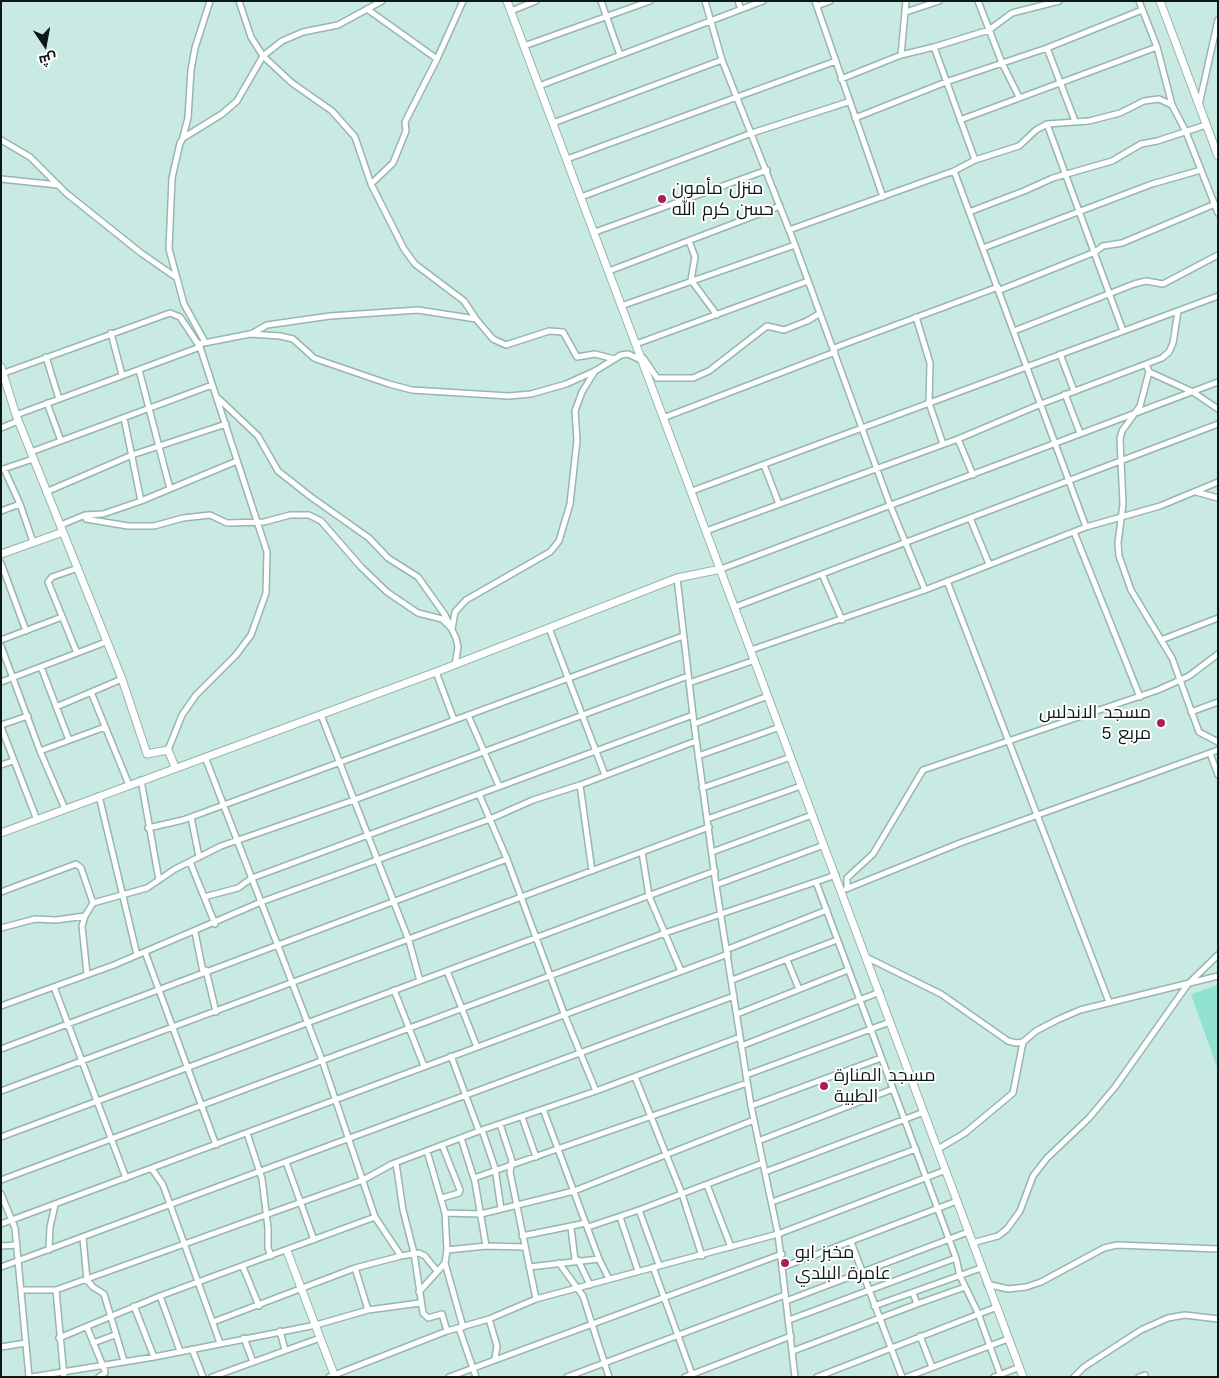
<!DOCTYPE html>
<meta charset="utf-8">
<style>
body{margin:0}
#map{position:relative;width:1219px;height:1378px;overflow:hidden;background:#c9eae2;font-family:"Work Sans",Cairo,sans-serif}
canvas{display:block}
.frame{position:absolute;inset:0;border:2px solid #0d1917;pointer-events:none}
.north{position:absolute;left:20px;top:20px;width:50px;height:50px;-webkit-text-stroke:4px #fff;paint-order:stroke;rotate:168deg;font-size:14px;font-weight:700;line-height:20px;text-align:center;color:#0d1917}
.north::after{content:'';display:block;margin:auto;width:18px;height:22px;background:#0d1917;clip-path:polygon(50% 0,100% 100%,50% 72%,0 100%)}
</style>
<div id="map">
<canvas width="1219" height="1378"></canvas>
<div class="frame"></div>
<div class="north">ش</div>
</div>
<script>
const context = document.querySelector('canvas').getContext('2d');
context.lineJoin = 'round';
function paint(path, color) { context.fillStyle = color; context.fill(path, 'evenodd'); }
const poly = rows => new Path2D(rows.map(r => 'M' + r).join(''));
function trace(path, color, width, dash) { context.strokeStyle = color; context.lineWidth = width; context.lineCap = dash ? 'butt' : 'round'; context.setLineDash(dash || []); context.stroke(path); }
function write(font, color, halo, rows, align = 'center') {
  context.font = font + ' "Work Sans",Cairo,sans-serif'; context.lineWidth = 4; context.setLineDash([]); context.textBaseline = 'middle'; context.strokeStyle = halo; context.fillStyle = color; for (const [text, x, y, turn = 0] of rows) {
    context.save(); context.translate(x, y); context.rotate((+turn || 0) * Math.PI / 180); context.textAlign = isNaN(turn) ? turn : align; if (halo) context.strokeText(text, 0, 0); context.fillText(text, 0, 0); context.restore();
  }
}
const green = poly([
 [1218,985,1218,1070,1191,994]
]);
const street = poly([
 [239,1,251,37,263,56,292,83,332,111,355,137,371,184,404,249,415,264,464,301,476,319],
 [601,1,620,55],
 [705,1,722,60,795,245,890,505,925,590],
 [738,1,741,9],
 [815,1,883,197],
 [906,1,901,55,934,47,975,160],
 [978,1,1002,63,1019,97],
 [1139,1,1157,47,1172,105,1186,132,1218,213],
 [817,6,830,1],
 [367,9,437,59],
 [511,11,536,1],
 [906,12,939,1],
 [524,46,650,1],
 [934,47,989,30,1012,13,1059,1],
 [1047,48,1075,121],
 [841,79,901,55],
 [539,86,763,1],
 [1199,105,1218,20],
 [855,118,946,82,1047,48,1142,10],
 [960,120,1157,47],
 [553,123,722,60],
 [1047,124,1123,331],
 [183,137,188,118,191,70,195,48,210,1],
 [1,140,30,157,66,193,141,253,177,278],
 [567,159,836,61],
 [954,171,1086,527],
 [1,179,58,185],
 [371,184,393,163,406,131,405,122,437,59,463,1],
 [581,197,752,133,848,102],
 [969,212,1024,191,1053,178,1112,161,1141,144,1157,141,1206,125],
 [789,230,954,171,975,160,1019,146,1036,130,1047,124,1089,121,1120,113,1144,101,1159,99,1172,105],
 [595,232,767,170],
 [689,241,695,257,691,280,717,315],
 [983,248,1152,184,1201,170],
 [609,271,780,206],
 [1000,290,1095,252,1103,246,1122,243,1215,204],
 [621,306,795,245],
 [916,317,930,363,929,403,943,444],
 [1014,331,1134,284,1146,281,1163,284,1218,255],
 [111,333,122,375],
 [251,334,267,325,330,316,418,310,476,319,493,339,506,345,549,331,563,332,577,357,595,354,614,359],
 [205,342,184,304,169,249,172,178,180,143,183,138,222,114,237,101,263,56,282,41,303,32,338,25,382,1],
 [199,344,250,334,280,336,293,339,314,358,322,361,389,384,412,390,509,396,531,394,566,384,595,371,621,355,628,354,641,360],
 [636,344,808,281],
 [834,348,998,287],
 [1060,354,1074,391],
 [46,357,59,399],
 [644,359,657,378,693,378,709,371,767,326,784,330,807,321,819,314],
 [1146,364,1149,372,1140,406,1122,431,1120,439,1123,504,1118,543,1119,556,1131,590,1172,658,1199,732,1218,742],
 [139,370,170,489],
 [1149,372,1193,392,1218,409],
 [4,373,170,313,180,317,200,347,267,552,266,593,251,635,236,655,196,695,182,715,168,750],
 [1065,394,1080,433],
 [219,399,258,436,278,471,311,497,369,538,388,558,418,577,445,615,456,638,458,647,455,665],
 [47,403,61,441],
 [16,415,200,347],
 [124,418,141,501],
 [663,418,835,352],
 [1,428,18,421],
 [958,439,973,475],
 [31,452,212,385],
 [764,465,779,504],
 [3,469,33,459],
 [4,469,20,504,33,542],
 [692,491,1218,296],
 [46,492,132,455,226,424],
 [1196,492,1218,498],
 [1,511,20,504],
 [85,515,86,519,128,526,154,526,183,518,210,515,227,523,264,522,290,515,309,515,321,521,361,567,387,592,418,613,442,619,452,629],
 [970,518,989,564],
 [61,525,85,515,103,514,141,501,237,461],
 [706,531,958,439,1041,404,1162,358,1169,352,1173,343,1178,311],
 [1074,532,1140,697],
 [1,563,26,631],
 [721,569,1218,382],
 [822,574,842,620],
 [677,578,694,724,716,885,751,1106,778,1234,795,1377],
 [947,581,1109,1002],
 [735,607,1218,424],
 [549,628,605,775],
 [452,629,455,612,466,600,550,552,559,541,570,504,577,440,575,411,582,392,595,371],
 [1,640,62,617],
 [1161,640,1218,618],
 [1,646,40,751,65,809],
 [751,650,925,590,1086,527,1160,506,1218,482],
 [77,653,48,582,52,577,78,568],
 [41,667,69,740],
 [436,672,454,720],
 [1,682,106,642],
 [689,683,755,660],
 [91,692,129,785],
 [56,707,122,679],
 [1191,712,1218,702],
 [321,715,409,941,420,981],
 [468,715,499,786],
 [694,724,768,696],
 [1,725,28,716],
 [1,727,37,820],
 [40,751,105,727],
 [1210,753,1218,775],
 [698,756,780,727],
 [205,757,322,1060,375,1217,401,1256],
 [1,765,13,761],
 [141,780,159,880],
 [580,785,592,871],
 [702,788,791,757],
 [479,794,507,859,565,1016,596,1091],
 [99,796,137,955],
 [191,817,199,857],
 [707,819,801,786],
 [148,828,183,820,683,636],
 [642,852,649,896,681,971],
 [712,852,812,815],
 [190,862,215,924],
 [716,885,824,845],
 [847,888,847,878,873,854,923,770,1158,690,1189,676,1218,654],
 [846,889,960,843,1218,750],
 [1,892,76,864,81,868,93,903],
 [204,897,238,888,252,878,693,715],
 [1,928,35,919,56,920,85,916],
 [195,932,203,972],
 [728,949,827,910],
 [145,952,216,1145],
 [866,957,941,994,1008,1041,1016,1043,1023,1042,1036,1031,1057,1020,1080,1010,1218,976],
 [787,960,799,989],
 [206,970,216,1012],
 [447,971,477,1047],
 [87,974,82,926,85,916,93,903,147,888,175,869,221,846,354,800,688,676],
 [732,980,837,940],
 [54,987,126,1178],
 [394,990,424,1066],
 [1,1006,114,965,261,902,490,819,533,800,580,785,696,741],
 [737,1014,848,970],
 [741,1046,880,992],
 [1,1049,507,859],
 [451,1056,479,1131],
 [746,1075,890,1022],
 [635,1077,682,1194,702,1256],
 [1,1091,709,827],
 [751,1106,881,1058],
 [543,1109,599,1259,609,1279],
 [522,1117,536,1157],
 [500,1124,512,1161,510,1172,536,1299],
 [482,1130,495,1168,501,1209],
 [247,1133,262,1179,268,1228,268,1248,271,1256],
 [1,1137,715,871],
 [461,1138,475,1182,486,1246],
 [758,1141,893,1089],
 [938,1149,965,1133,1013,1093,1023,1042],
 [427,1151,445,1213,447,1250,445,1263,463,1327],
 [286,1162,314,1240],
 [396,1163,403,1210,414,1253,423,1313,428,1318,442,1314,447,1331],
 [152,1169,163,1185,220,1343],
 [765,1172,924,1112],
 [474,1178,747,1083],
 [1,1180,665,933,836,875],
 [707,1185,731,1247],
 [1,1194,15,1228,29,1377],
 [442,1198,459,1193,460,1190,442,1145],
 [772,1202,916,1149],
 [639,1210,659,1265],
 [445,1213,481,1214,574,1191,754,1120],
 [620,1217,638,1271],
 [1,1224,728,954],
 [588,1227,639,1210,763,1163],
 [571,1228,575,1260],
 [522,1236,586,1223],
 [83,1238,87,1280,93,1287,104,1294,124,1361],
 [851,1242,902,1377],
 [972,1243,998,1236,1007,1229,1020,1211,1033,1176,1047,1158,1089,1118,1115,1087,1188,984,1218,955],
 [1,1246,17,1245],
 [49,1250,50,1227,55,1205],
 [447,1250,486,1246,524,1247],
 [956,1258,960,1276,978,1313,1001,1377],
 [578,1260,590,1285],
 [559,1263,583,1296,609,1377],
 [1,1267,734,996],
 [243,1267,259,1306],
 [529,1267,599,1259],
 [653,1267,693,1377],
 [783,1267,957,1201],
 [355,1268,368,1310],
 [987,1284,1008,1289,1026,1287,1041,1282,1104,1248,1117,1245,1218,1249],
 [21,1290,56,1290,64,1377],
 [56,1290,363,1180,392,1164,479,1131,596,1091,740,1037],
 [419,1292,445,1263],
 [913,1293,917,1304,965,1287],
 [160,1296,180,1351],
 [786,1301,968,1232],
 [134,1306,154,1357],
 [874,1306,981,1268],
 [489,1319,497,1346,495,1358],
 [789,1320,956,1258,816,882],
 [213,1322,355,1268,401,1256,419,1253,425,1256,437,1271],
 [87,1327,105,1371,105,1373,99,1377],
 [459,1328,476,1377],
 [280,1331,285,1350],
 [920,1336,932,1367],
 [59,1338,160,1296,375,1217],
 [244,1338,253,1362],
 [93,1343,115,1335],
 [1,1347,26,1343],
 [192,1349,203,1377],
 [793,1351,917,1304],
 [32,1377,154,1357,316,1325,368,1310,420,1303],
 [212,1377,320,1338],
 [329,1377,447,1331,489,1319,536,1299,778,1234,946,1170],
 [449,1377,782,1254],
 [567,1377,785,1295],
 [685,1377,791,1336],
 [817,1377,997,1307],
 [907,1377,1008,1339],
 [994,1377,1020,1367],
 [1074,1377,1084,1367,1141,1330,1168,1318,1185,1315,1218,1319],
 [1139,1377,1145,1375]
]);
const secondary = poly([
 [507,1,1023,1377],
 [1160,1,1218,156],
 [1,367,16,415,122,679,147,754,168,750,175,767],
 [1,554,63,532],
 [1,833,436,672,677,578,721,569],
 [287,1251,335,1377]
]);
const markers = [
 [662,199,5,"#ab1d59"],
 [1161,723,5,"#ab1d59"],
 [824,1086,5,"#ab1d59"],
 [785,1263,5,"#ab1d59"]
];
const poiNames = [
 ["منزل مأمون",672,189],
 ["حسن كرم الله",672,210],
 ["مسجد الاندلس",1151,713,"right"],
 ["مربع 5",1151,734,"right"],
 ["مسجد المنارة",834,1076],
 ["الطبية",834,1097],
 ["مخبز ابو",795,1253],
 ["عامرة البلدي",795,1274]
];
paint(green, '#91e1d0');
trace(street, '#96b6af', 8);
trace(secondary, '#96b6af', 9);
trace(street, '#fff', 5);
trace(secondary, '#fff', 7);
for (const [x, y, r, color] of markers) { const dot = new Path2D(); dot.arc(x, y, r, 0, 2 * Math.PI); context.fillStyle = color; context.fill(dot); trace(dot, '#fff', 2); }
write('18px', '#0d1917', '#fff', poiNames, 'left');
</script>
